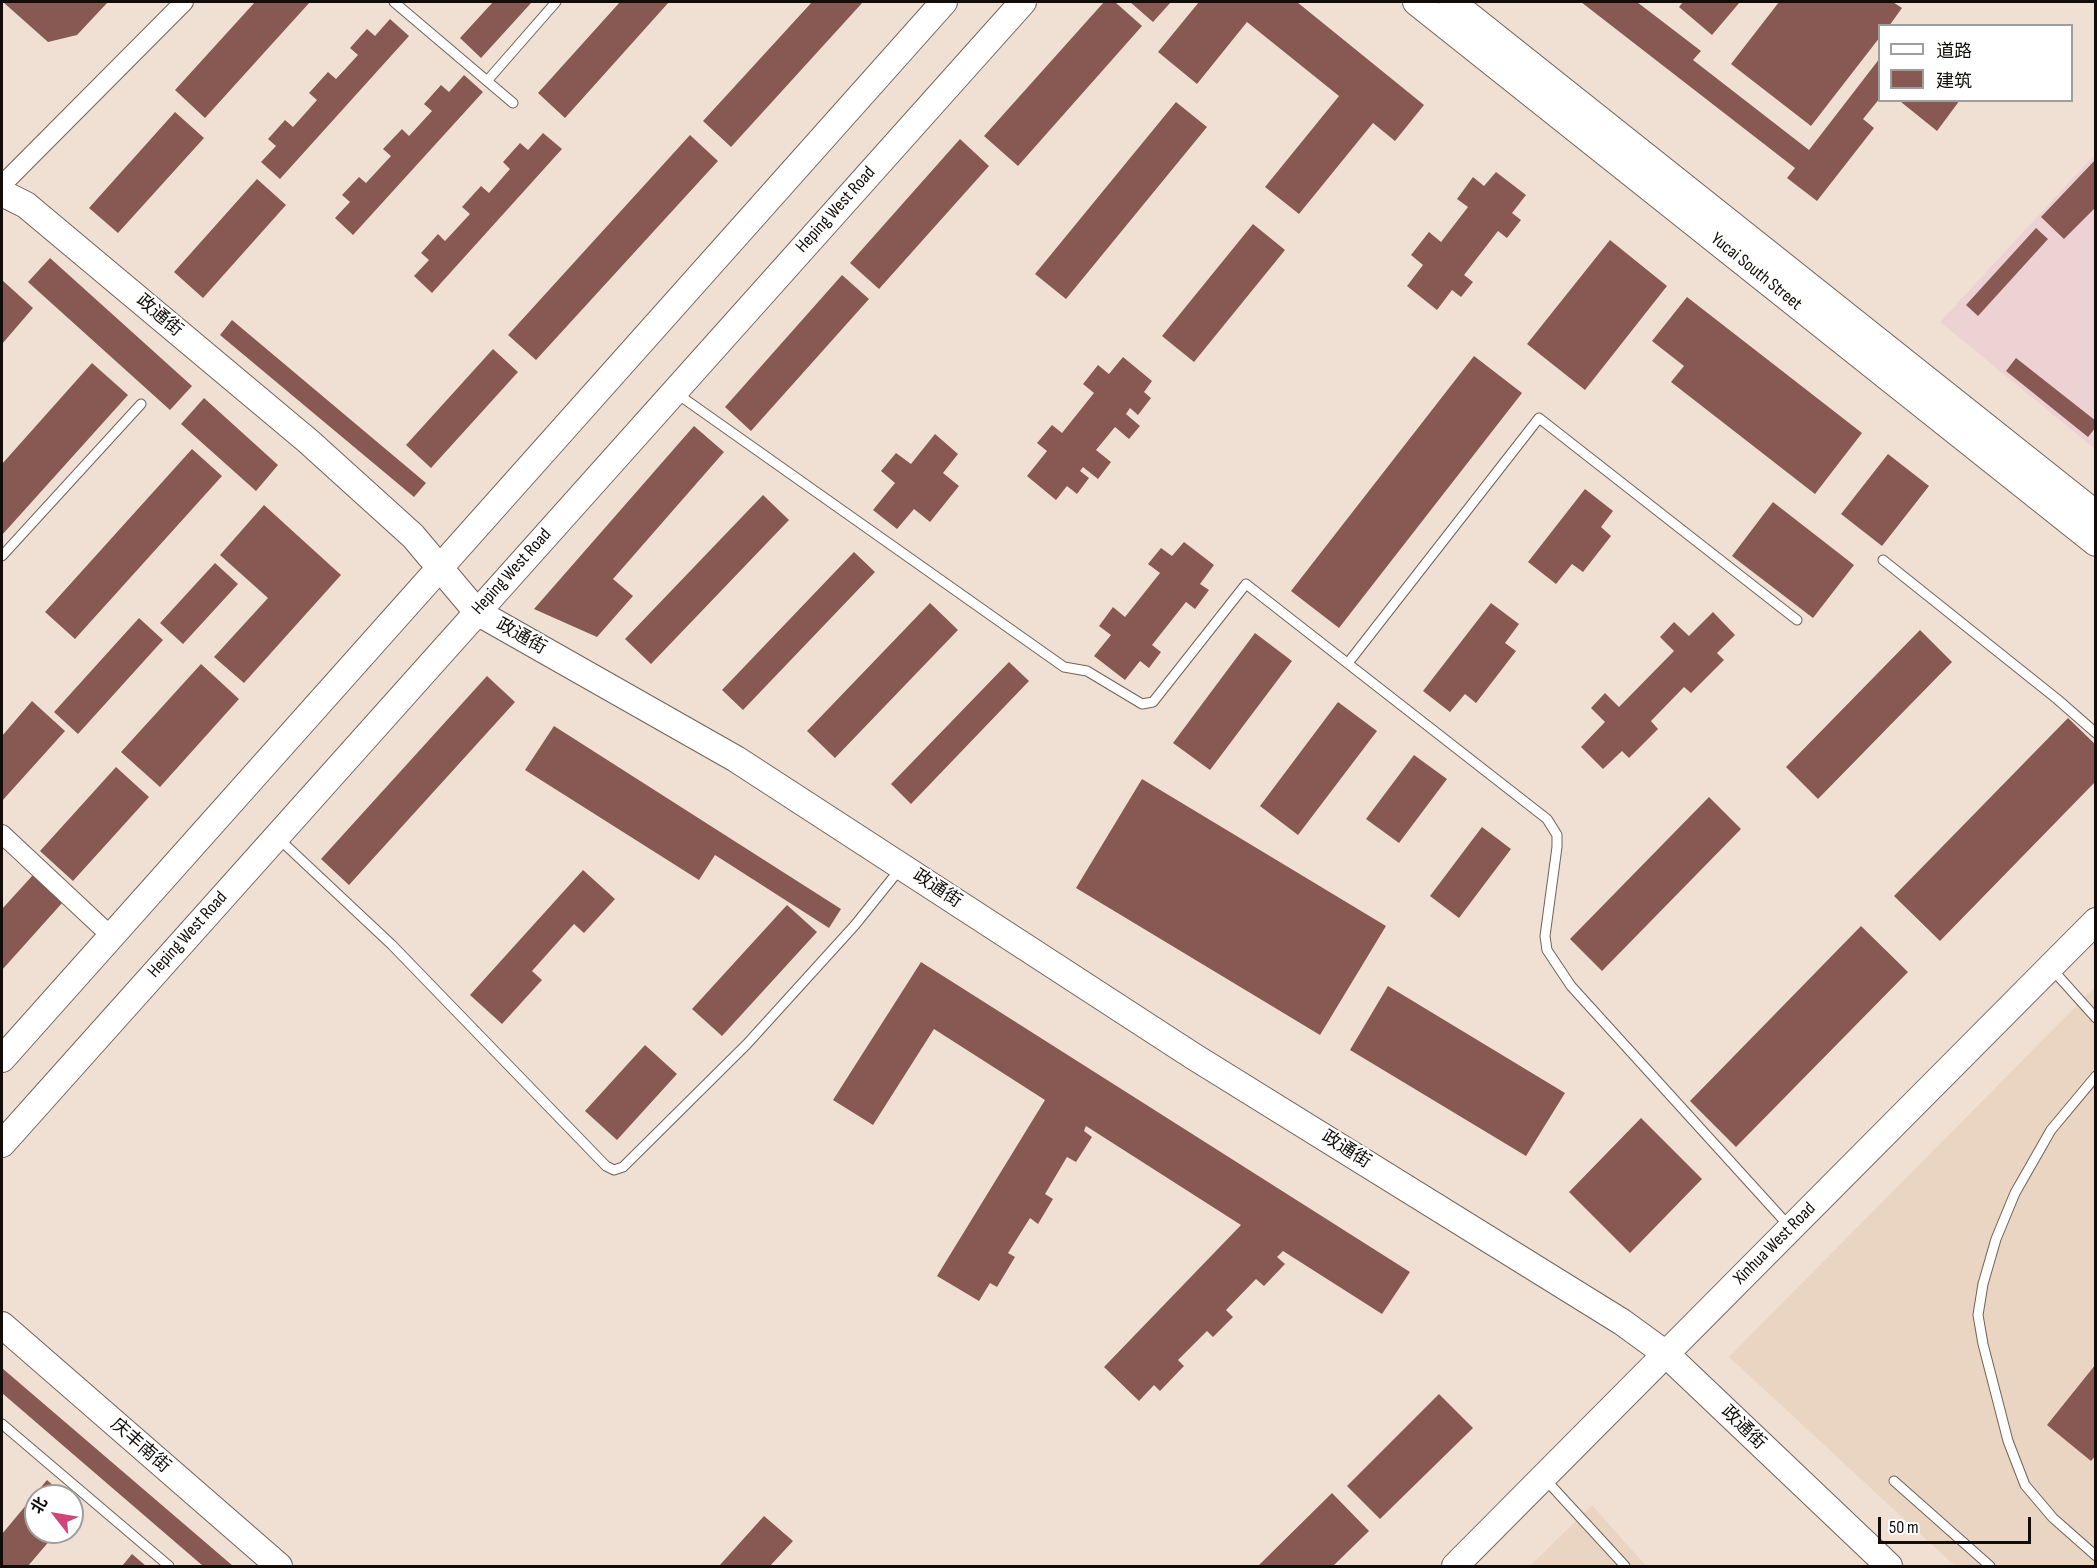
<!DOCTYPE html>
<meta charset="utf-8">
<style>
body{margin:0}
#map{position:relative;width:2097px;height:1568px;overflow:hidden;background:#f0e0d3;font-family:"Sofia Sans Condensed","Noto Sans SC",sans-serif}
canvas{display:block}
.frame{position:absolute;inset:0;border:3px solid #120d09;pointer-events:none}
.legend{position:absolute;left:1878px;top:24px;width:195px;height:78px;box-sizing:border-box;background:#fff;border:2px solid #a09e9d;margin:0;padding:8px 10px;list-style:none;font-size:18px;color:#120d09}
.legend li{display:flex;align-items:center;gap:12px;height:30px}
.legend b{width:30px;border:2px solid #a09e9d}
.north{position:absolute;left:24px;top:1484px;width:60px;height:60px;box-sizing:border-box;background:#fff;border:2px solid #a09e9d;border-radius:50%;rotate:301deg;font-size:16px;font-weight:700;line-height:24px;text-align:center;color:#120d09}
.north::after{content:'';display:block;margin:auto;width:21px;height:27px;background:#d0457b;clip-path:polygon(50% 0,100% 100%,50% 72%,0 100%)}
.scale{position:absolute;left:1878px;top:1517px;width:153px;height:27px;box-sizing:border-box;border:3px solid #120d09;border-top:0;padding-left:8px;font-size:18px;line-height:21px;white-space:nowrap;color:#120d09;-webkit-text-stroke:4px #fff;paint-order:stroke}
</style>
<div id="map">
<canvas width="2097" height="1568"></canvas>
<div class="frame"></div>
<ul class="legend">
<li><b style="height:8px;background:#fff"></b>道路</li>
<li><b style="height:16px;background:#885953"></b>建筑</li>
</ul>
<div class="north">北</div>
<div class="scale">50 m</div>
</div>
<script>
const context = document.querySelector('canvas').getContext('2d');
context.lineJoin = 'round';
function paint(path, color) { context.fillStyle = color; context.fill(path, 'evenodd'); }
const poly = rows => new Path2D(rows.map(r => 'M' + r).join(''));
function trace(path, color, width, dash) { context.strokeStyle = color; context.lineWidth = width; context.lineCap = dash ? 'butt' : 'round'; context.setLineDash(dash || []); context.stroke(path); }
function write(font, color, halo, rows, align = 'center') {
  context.font = font + ' "Sofia Sans Condensed","Noto Sans SC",sans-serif'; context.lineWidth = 5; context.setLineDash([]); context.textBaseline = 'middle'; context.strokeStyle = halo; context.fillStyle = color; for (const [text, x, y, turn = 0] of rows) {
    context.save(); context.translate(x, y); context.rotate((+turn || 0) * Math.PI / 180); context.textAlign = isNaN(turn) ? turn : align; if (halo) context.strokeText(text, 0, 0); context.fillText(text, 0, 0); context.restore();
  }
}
const built = poly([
 [2095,987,2095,1566,1955,1566,1729,1357],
 [1592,1505,1646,1566,1530,1566]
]);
const education = poly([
 [2095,154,2095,449,1940,322]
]);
const building = poly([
 [3,2,108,2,77,35,48,42],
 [255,2,310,2,205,118,175,90],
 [493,2,532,2,481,58,460,38],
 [620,2,669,2,565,118,538,93],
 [812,2,863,2,731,147,703,121],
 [1104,2,1115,2,1142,26,1018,166,984,136],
 [1130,2,1171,2,1153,22],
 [1199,2,1297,2,1424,105,1395,141,1373,123,1299,214,1265,187,1339,96,1247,22,1197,84,1158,52],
 [1581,2,1637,2,1701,51,1693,60,1809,150,1880,58,1880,98,1863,119,1874,128,1817,201,1787,178,1795,168],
 [1683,2,1740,2,1712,35,1679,7],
 [1779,2,1893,2,1902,8,1889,26,1880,26,1880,37,1811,126,1731,64],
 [390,19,409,36,280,179,261,162,276,146,268,139,285,120,293,127,317,100,309,93,328,72,336,79,358,55,350,48,367,29,375,36],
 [464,75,483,92,353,235,335,218,350,202,342,195,359,177,366,183,391,156,383,149,402,129,409,136,432,111,424,104,441,85,449,92],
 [1902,100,1960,100,1937,131,1901,102],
 [1176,102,1207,127,1066,299,1035,274],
 [175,112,204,138,118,233,89,208],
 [543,133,562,149,432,293,414,276,429,260,421,253,438,234,445,241,470,214,462,207,481,186,489,193,510,169,503,162,520,143,528,150],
 [690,135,718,161,536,360,508,335],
 [960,139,989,166,879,289,850,263],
 [2096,159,2096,207,2064,239,2041,217],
 [1496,172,1526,195,1512,213,1521,220,1507,238,1498,231,1464,275,1473,282,1461,297,1452,290,1437,310,1407,286,1423,265,1411,255,1429,232,1441,242,1468,207,1457,199,1473,177,1484,186],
 [257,179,286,205,203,298,174,272],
 [1253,224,1285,250,1194,362,1162,336],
 [2036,228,2048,239,1978,316,1966,305],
 [1610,240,1667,286,1585,390,1527,344],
 [50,258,192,386,170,410,28,282],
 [842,275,869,299,751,431,725,407],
 [2,280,33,308,2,344],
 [1687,297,1862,433,1815,494,1671,382,1684,366,1652,341],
 [232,320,426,483,414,497,220,335],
 [493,349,518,372,431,468,406,445],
 [1474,356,1522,393,1339,628,1291,591],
 [1123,357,1152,381,1144,392,1151,398,1138,415,1130,408,1126,414,1140,426,1129,439,1115,427,1096,450,1111,462,1098,479,1083,467,1080,471,1089,478,1077,494,1067,486,1056,500,1027,476,1047,451,1037,443,1052,425,1062,433,1094,393,1083,384,1098,365,1109,374],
 [2016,358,2096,421,2096,427,2088,437,2006,371],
 [92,363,128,395,2,535,2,464],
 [204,398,278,465,256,491,181,424],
 [694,426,724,452,613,579,633,596,597,637,534,609],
 [935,434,958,454,943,473,959,486,930,522,914,509,897,529,873,510,895,483,881,471,896,453,911,464],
 [192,449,222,476,75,639,45,612],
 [1888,454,1929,486,1882,546,1841,514],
 [1585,489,1613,511,1601,527,1611,536,1583,572,1572,564,1556,584,1528,562],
 [763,495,789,520,651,664,625,639],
 [1773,502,1854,565,1813,618,1732,556],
 [264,505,341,575,244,683,214,657,268,598,220,555],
 [1184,542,1214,565,1200,584,1209,590,1195,609,1186,602,1152,645,1161,652,1149,668,1140,661,1125,680,1094,656,1111,635,1099,626,1113,607,1125,617,1160,573,1148,564,1161,548,1172,556],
 [854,552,875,572,743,710,722,690],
 [215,563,238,584,183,644,160,623],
 [930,603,958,630,835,758,807,731],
 [1491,603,1519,624,1505,643,1516,651,1476,703,1465,694,1450,712,1423,691],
 [1713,612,1735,635,1717,653,1724,660,1691,693,1684,687,1651,721,1658,729,1629,758,1622,751,1603,769,1581,747,1605,722,1591,708,1605,693,1619,707,1674,651,1660,637,1674,622,1689,636],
 [139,618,163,640,78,734,54,712],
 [1920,630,1952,662,1818,799,1786,767],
 [1255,633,1292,661,1210,770,1173,743],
 [1009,662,1029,681,911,804,891,784],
 [201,664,239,699,160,787,121,752],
 [487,676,515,702,349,885,321,859],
 [32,701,65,731,2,801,2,736],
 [1338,702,1377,731,1298,835,1260,806],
 [2068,718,2096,745,2096,781,1940,941,1894,896],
 [554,726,841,909,829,928,715,855,699,880,525,770],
 [1414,755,1447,779,1399,843,1366,819],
 [116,767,149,797,73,881,40,851],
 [1142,779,1386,926,1320,1035,1076,888],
 [1709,797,1741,829,1602,971,1570,939],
 [1482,827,1511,849,1459,918,1430,896],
 [583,870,615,899,584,933,574,924,532,971,542,980,502,1024,470,995],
 [33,875,63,902,2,970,2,909],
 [787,905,817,932,722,1036,692,1009],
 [1861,926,1908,972,1736,1147,1690,1101],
 [921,962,1410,1272,1382,1314,1283,1251,1277,1257,1285,1264,1264,1286,1256,1279,1226,1310,1233,1317,1213,1337,1207,1331,1178,1360,1184,1366,1160,1391,1154,1385,1139,1401,1104,1367,1241,1225,1086,1126,1084,1131,1092,1137,1076,1162,1067,1157,1045,1194,1053,1199,1038,1224,1030,1218,1008,1253,1015,1257,997,1287,990,1283,979,1301,937,1276,1045,1100,934,1029,873,1125,833,1100],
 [1388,986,1565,1093,1526,1156,1350,1050],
 [645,1045,677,1074,617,1140,585,1111],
 [1641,1118,1702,1179,1630,1253,1569,1192],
 [2096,1364,2096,1455,2091,1461,2047,1425],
 [2,1368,233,1566,203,1566,2,1393],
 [1439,1394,1473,1428,1380,1519,1347,1486],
 [47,1480,65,1496,36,1496,36,1532,57,1532,28,1566,2,1566,2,1534],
 [1332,1493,1369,1531,1333,1566,1258,1566],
 [72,1502,78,1507,72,1515],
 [764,1516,793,1541,770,1566,719,1566],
 [132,1554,146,1566,122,1566]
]);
const lane = poly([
 [394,2,513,103],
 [487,81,556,2],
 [676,393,1064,667,1087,671,1142,704,1153,702,1246,584,1547,819,1557,835,1557,847,1545,936,1547,950,1571,986,1789,1226],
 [2,556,141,404],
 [1883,560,2057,699,2096,733],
 [1348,663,1539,418,1797,620],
 [278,838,392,945,606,1166,614,1170,623,1167,747,1044,855,925,900,869],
 [2051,968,2096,1018],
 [2096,1076,2051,1130,2015,1193,1996,1239,1983,1284,1978,1315,1983,1344,2008,1441,2025,1485,2053,1518,2096,1556],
 [2,1424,169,1566],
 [1545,1479,1625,1566],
 [1894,1481,1990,1566]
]);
const street = poly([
 [2,185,184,2],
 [2,834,111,936]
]);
const secondary = poly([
 [1416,2,2096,543],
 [1452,2,2096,514],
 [2,193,26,205,308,441,413,536,477,612,736,759,1193,1056,1622,1322,1666,1354,1889,1566],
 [2,1059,944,2],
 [2,1144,1023,2],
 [2,1325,279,1566],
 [1455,1566,2096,921]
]);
const streetNames = [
 ["Heping West Road",836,210,-48],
 ["Yucai South Street",1756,272,39],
 ["政通街",159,316,40],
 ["Heping West Road",512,572,-48],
 ["政通街",521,637,29],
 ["政通街",937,889,33],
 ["Heping West Road",188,935,-48],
 ["政通街",1346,1150,32],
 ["Xinhua West Road",1775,1244,-45],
 ["政通街",1743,1428,44],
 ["庆丰南街",140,1446,41]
];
paint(built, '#ead4c2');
paint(education, '#edd2d4');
paint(building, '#885953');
trace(lane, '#716358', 11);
trace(street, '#716358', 20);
trace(secondary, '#716358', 28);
trace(lane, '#fff', 9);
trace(street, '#fff', 18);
trace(secondary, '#fff', 26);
write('18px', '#120d09', '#fff', streetNames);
</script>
